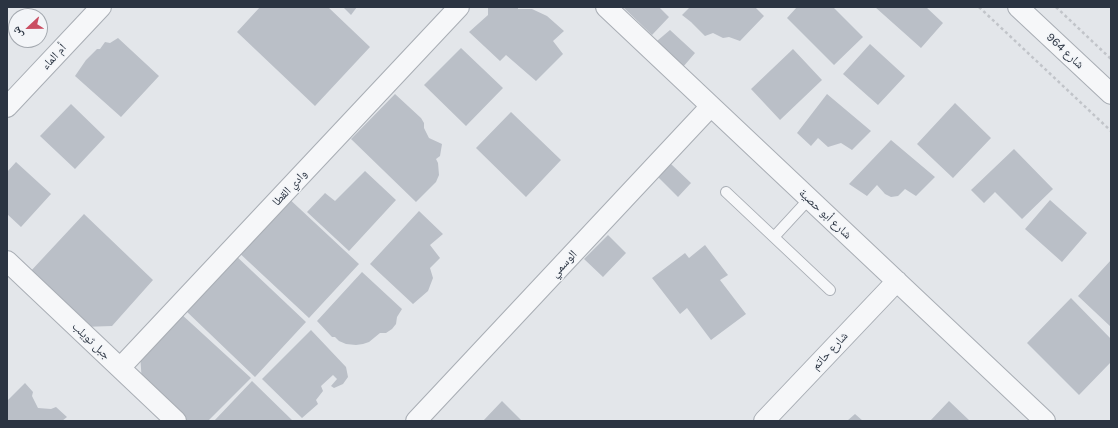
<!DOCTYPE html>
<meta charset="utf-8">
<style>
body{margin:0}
#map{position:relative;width:1118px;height:428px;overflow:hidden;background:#e3e6ea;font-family:Karla,"Noto Naskh Arabic",sans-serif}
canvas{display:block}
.frame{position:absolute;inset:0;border:8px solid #2b3442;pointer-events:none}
.north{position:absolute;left:8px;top:8px;width:40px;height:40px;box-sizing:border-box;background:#f3f5f8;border:1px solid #a3a8af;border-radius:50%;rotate:248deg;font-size:11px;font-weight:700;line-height:16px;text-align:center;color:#2b3442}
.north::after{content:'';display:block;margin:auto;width:14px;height:18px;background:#ca4e62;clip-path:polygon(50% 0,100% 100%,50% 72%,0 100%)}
</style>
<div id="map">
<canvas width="1118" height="428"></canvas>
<div class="frame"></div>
<div class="north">ش</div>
</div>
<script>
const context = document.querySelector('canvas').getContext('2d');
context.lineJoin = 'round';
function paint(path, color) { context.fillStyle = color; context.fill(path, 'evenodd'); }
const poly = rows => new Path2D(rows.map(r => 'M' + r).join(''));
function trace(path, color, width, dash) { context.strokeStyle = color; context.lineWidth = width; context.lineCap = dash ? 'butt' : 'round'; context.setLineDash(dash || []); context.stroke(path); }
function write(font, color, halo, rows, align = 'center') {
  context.font = font + ' Karla,"Noto Naskh Arabic",sans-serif'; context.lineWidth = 3; context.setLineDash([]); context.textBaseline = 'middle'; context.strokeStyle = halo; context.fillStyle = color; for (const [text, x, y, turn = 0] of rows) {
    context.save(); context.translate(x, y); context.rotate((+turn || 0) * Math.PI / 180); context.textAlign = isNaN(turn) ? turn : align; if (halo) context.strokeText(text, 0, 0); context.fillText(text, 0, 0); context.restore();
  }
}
const building = poly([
 [260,7,328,7,370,47,315,106,237,32],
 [343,7,357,7,351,15],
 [488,7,518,7,518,9,532,9,547,16,564,31,553,41,563,54,536,81,506,55,500,61,469,32,488,15],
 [623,7,659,7,669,17,652,35],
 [690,7,755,7,764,16,740,41,729,37,723,38,713,33,705,36,691,22,682,15],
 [797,7,833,7,863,37,834,65,787,18],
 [875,7,926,7,943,23,921,48],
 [670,30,695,53,683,67,657,41],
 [118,38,159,76,121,117,75,76,86,60,97,49,100,49,105,42,110,43],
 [870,44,905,76,878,105,843,74],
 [461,48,503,88,466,126,424,85],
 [793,49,822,80,780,120,751,89],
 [395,94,421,118,424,123,424,128,429,138,442,144,440,156,436,159,438,163,439,175,436,182,416,202,351,139],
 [827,94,871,131,852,150,841,143,828,147,818,138,811,146,797,133],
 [955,103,991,138,953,178,917,144],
 [71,104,105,137,75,169,40,136],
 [511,112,561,160,526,197,476,148],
 [891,140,935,177,916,196,905,189,898,196,891,197,885,194,877,185,867,196,849,184],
 [1014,149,1053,189,1022,219,995,192,984,203,971,190],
 [16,162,51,194,21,227,7,214,7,172],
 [671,164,691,183,678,197,658,177],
 [365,171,396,200,349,251,307,212,325,193,335,201],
 [285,195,359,264,309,318,235,249],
 [1050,200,1087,233,1062,262,1025,229],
 [419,211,443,234,430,245,440,258,430,268,433,278,428,291,413,304,370,264],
 [84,214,153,280,112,326,82,327,29,273],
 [608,235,626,253,603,277,584,259],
 [705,245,728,275,720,280,746,314,711,340,687,308,680,314,652,278,685,253,689,258],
 [234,254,306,322,255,377,184,309],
 [1111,260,1111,327,1078,296],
 [362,272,402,309,397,317,396,324,392,329,386,333,380,333,369,342,363,344,356,345,346,344,339,341,335,337,332,337,317,321],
 [1071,298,1111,339,1111,362,1079,395,1027,343],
 [180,313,251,378,208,421,183,421,142,384,140,353],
 [311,330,346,367,348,377,343,384,334,388,331,386,337,379,333,375,321,386,323,391,316,400,318,404,302,418,262,379],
 [252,381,293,421,214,421],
 [25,383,33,392,32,396,38,408,51,409,56,407,67,417,62,421,7,421,7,401],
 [502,401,522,421,483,421],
 [949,401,970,421,930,421],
 [855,414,863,421,847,421]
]);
const path = poly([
 [979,7,1111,131],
 [1056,7,1111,59]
]);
const lane = poly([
 [726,192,830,290],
 [774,237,809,199]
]);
const street = poly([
 [606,7,1045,421],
 [1018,7,1111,94],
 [7,107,101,7],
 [7,261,176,421],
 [120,368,459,7],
 [416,421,711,106],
 [764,421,897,281]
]);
const streetNames = [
 ["شارع 964",1065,51,43],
 ["أم الماء",54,57,-47],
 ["وادي القطا",290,188,-47],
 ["شارع أبو حصية",825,214,43],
 ["الوسمي",564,264,-47],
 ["جبل ثويلب",91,341,44],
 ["شارع حاتم",830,351,-47]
];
paint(building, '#babfc7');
trace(lane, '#a8adb4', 12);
trace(street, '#a8adb4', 22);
trace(path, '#c1c4c9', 2.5, [3, 3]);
trace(lane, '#f6f7f9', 10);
trace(street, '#f6f7f9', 20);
write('12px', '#2b3442', '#f3f5f8', streetNames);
</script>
